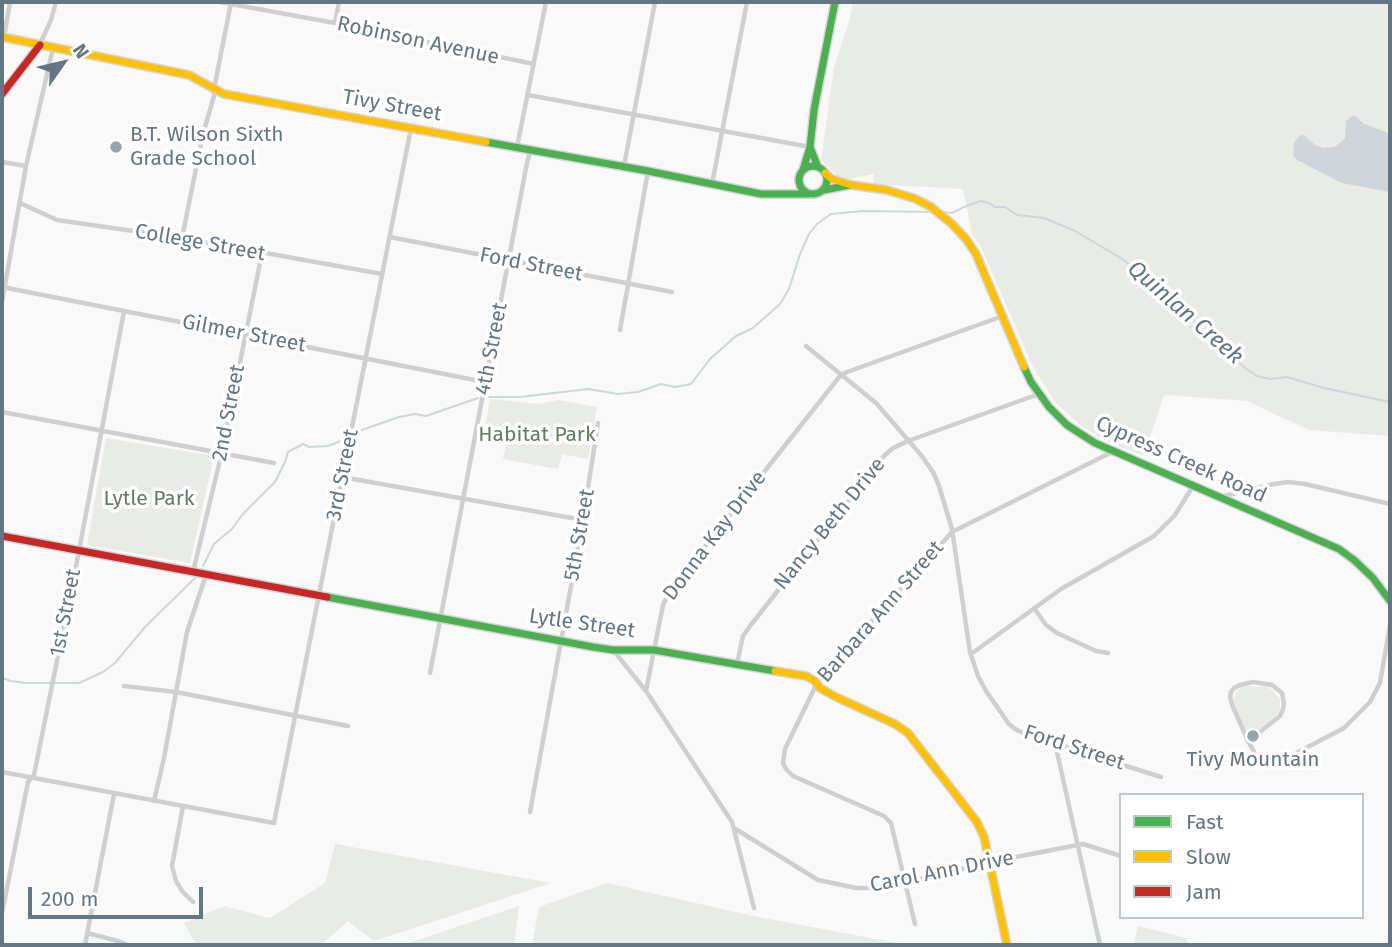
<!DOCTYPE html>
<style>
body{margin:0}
#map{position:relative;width:1392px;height:947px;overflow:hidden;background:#f9f9f9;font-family:"Fira Sans",sans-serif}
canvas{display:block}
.frame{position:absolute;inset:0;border:4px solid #657683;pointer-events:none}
.legend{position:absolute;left:1119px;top:793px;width:245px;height:126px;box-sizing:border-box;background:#fff;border:2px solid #c1c8cd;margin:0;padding:9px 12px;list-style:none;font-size:21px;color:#657683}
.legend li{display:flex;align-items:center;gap:14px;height:35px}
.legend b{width:35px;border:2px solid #c1c8cd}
.north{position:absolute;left:28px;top:28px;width:70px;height:70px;-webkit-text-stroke:5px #fff;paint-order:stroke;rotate:56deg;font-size:19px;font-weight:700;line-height:28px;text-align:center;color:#657683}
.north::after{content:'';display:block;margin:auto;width:24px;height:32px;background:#657683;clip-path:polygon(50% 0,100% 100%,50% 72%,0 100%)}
.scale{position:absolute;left:28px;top:887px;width:175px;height:32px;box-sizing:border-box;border:4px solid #657683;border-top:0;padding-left:9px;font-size:21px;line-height:24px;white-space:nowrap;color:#657683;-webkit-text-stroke:5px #fff;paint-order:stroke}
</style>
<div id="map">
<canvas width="1392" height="947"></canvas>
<div class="frame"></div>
<ul class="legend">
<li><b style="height:9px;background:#4caf50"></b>Fast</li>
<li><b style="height:9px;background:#ffc107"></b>Slow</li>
<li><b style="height:9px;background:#c62828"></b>Jam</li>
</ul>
<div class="north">N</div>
<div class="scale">200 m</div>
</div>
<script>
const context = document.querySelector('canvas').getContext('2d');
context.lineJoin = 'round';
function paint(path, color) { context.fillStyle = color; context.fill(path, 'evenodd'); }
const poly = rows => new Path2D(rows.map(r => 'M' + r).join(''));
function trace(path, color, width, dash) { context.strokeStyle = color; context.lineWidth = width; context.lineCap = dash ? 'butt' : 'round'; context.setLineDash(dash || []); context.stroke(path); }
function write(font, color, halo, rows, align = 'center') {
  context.font = font + ' "Fira Sans",sans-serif'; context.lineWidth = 7; context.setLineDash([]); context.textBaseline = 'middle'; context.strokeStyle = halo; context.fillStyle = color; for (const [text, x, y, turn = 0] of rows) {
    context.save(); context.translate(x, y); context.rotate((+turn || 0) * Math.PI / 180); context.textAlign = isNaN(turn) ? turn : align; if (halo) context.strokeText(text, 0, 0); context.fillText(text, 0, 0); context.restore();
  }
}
const green = poly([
 [853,2,1390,2,1390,436,1309,430,1247,401,1164,395,1144,456,1110,443,1081,426,1055,402,1033,367,982,249,972,234,963,189,873,184,874,174,848,179,839,177,821,160,834,67,850,18],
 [490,399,540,404,558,400,597,407,588,459,562,454,558,469,503,459,506,444,483,439],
 [106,438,214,456,190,563,87,545],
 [1249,686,1266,687,1273,690,1280,700,1280,706,1279,712,1275,716,1249,737,1237,712,1234,700,1236,692,1241,687],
 [335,844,551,883,374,941,348,921,321,945,196,945,184,923,224,906,270,918,325,883],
 [607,883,753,916,908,945,532,945,539,907],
 [519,906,514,945,406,944],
 [1138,926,1186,938,1189,945,1134,945]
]);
const water = poly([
 [1352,116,1356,116,1364,124,1386,132,1390,136,1390,192,1342,183,1297,160,1293,155,1294,143,1299,136,1304,135,1314,144,1323,148,1334,147,1339,144,1345,138,1346,121]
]);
const stream = poly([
 [943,212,952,213,964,207,981,201,989,203,995,207,1005,207,1017,215,1044,218,1075,231,1124,260,1167,299,1179,303,1202,330,1245,368,1257,376,1270,379,1287,377,1324,388,1390,402],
 [488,397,520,397,588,389,618,394,638,392,661,384,675,387,691,384,710,359,736,336,753,328,780,304,789,289,800,254,809,234,817,224,831,214,863,211,934,212],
 [356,432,399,417,415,414,426,416,478,398],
 [203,566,214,544,232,529,242,515,275,482,285,462,288,452,303,444,309,447,328,446,346,439],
 [2,678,11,681,26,683,79,683,103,672,115,663,145,627,195,578]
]);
const street = poly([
 [220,2,335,23,534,64],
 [335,23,339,2],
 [4,37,10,2],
 [40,44,51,20,56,2],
 [528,95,810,147],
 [517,147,546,2],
 [2,162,26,166],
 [624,166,655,2],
 [712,184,747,2],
 [20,203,57,220,182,238,382,274],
 [390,237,672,292],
 [182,238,203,134,214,96,214,89,231,3],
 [2,287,485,382],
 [2,302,26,166,53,48],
 [620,330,648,171],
 [806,346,876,403,921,455,933,472,939,486,952,529,970,652,978,676,986,691,1009,724,1015,729,1023,733,1161,777],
 [2,412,274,463],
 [342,477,583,520],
 [1220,497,1274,484,1289,482,1305,484,1390,504],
 [193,572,222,452,262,253],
 [1034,608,1046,625,1057,633,1096,651,1108,653],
 [614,651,645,690],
 [971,654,1061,589,1154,536,1175,515,1193,486],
 [737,664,743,636,750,626,884,456,893,448,908,441,1039,394],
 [430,673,527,163,531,149],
 [1253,682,1272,685,1282,693,1284,703,1283,709,1280,716,1248,741,1233,707,1230,697,1231,692,1234,688,1240,685,1253,682],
 [124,686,176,692,348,726],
 [1248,741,1258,759,1262,762,1270,763,1285,759,1344,728,1370,702,1380,683,1390,625],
 [1055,743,1100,945],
 [2,772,274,823,411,128],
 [154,801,164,758,187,632,206,575],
 [183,806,172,866,176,881,182,891,193,902],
 [530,812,583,520,598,423],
 [734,828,818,880,856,888,870,888,905,883,990,862,1083,844,1121,856],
 [754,908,732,822,646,691,663,605,669,592,840,376,847,372,1003,316],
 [2,913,28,782,34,775,79,551,124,311],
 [915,924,891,823,884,816,793,776,786,769,783,763,785,749,818,681,952,532,1112,452],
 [87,933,118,941,127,945],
 [85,945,114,794]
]);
const fast = poly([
 [486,142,648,171,761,194,809,194],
 [810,147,818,167],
 '799 180a14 14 0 1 1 28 0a14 14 0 1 1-28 0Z',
 [803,170,810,147,814,110,835,2],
 [824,190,850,185],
 [1024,367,1031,382,1049,407,1067,425,1095,443,1339,549,1354,560,1373,578,1390,601],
 [327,597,593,647,613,650,654,650,775,671]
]);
const slow = poly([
 [2,37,189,75,224,94,486,142],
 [825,173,832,179,851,185,887,190,916,199,931,207,951,223,966,239,976,254,1024,367],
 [775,671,806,676,815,681,820,688,836,697,895,724,908,733,977,822,984,837,1007,945]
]);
const jam = poly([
 [2,94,40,45],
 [2,536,327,597]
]);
const markers = [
 [116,147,7,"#99a4ac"],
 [1253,736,7,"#99a4ac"]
];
const streetNames = [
 ["Robinson Avenue",418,41,12],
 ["Tivy Street",392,106,10],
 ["College Street",200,243,10],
 ["Ford Street",531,265,11],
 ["Gilmer Street",244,334,11],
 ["4th Street",492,349,-79],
 ["2nd Street",229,413,-79],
 ["Cypress Creek Road",1181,460,24],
 ["3rd Street",343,475,-79],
 ["Nancy Beth Drive",830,524,-51],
 ["5th Street",580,535,-80],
 ["Donna Kay Drive",715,536,-53],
 ["Barbara Ann Street",881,612,-49],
 ["1st Street",66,613,-79],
 ["Lytle Street",582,624,8],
 ["Ford Street",1074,748,18],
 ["Carol Ann Drive",942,872,-11]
];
const poiNames = [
 ["B.T. Wilson Sixth",130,135],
 ["Grade School",130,159],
 ["Tivy Mountain",1253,760,"center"]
];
const parkNames = [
 ["Habitat Park",537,435],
 ["Lytle Park",149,499]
];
const waterNames = [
 ["Quinlan Creek",1185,313,41]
];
paint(green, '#e8ebe6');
paint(water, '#ced6d9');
trace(stream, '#ced6d9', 2);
trace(fast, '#d5d6d7', 10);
trace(slow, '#d5d6d7', 10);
trace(jam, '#d5d6d7', 10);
trace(street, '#cecfd0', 4.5);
trace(fast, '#4caf50', 7);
trace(slow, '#ffc107', 7);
trace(jam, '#c62828', 7);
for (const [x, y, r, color] of markers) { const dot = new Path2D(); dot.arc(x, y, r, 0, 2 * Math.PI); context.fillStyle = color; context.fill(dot); trace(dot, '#fff', 2.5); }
write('21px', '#657683', '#fff', streetNames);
write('21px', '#657683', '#fff', poiNames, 'left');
write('21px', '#687a64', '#fff', parkNames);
write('italic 23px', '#60757c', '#fff', waterNames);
</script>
